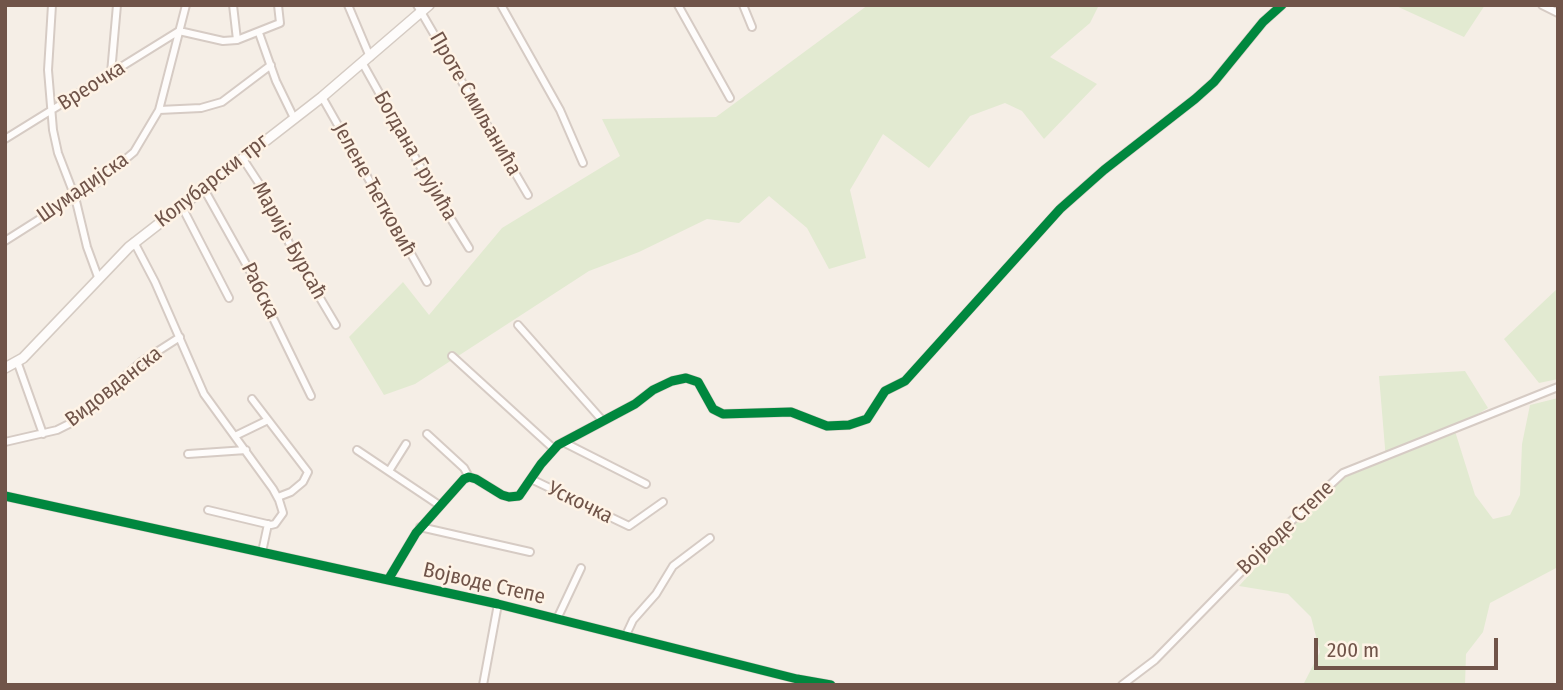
<!DOCTYPE html>
<meta charset="utf-8">
<style>
body{margin:0}
#map{position:relative;width:1563px;height:690px;overflow:hidden;background:#f5eee6;font-family:"Fira Sans Condensed",sans-serif}
canvas{display:block}
.frame{position:absolute;inset:0;border:7px solid #705449;pointer-events:none}
.scale{position:absolute;left:1314px;top:638px;width:184px;height:32px;box-sizing:border-box;border:4px solid #705449;border-top:0;padding-left:9px;font-size:21px;line-height:24px;white-space:nowrap;color:#705449;-webkit-text-stroke:5px #fef3e6;paint-order:stroke}
</style>
<div id="map">
<canvas width="1563" height="690"></canvas>
<div class="frame"></div>
<div class="scale">200 m</div>
</div>
<script>
const context = document.querySelector('canvas').getContext('2d');
context.lineJoin = 'round';
function paint(path, color) { context.fillStyle = color; context.fill(path, 'evenodd'); }
const poly = rows => new Path2D(rows.map(r => 'M' + r).join(''));
function trace(path, color, width, dash) { context.strokeStyle = color; context.lineWidth = width; context.lineCap = dash ? 'butt' : 'round'; context.setLineDash(dash || []); context.stroke(path); }
function write(font, color, halo, rows, align = 'center') {
  context.font = font + ' "Fira Sans Condensed",sans-serif'; context.lineWidth = 5; context.setLineDash([]); context.textBaseline = 'middle'; context.strokeStyle = halo; context.fillStyle = color; for (const [text, x, y, turn = 0] of rows) {
    context.save(); context.translate(x, y); context.rotate((+turn || 0) * Math.PI / 180); context.textAlign = isNaN(turn) ? turn : align; if (halo) context.strokeText(text, 0, 0); context.fillText(text, 0, 0); context.restore();
  }
}
const green = poly([
 [868,5,1099,5,1090,23,1050,57,1097,84,1044,139,1022,111,1005,103,970,116,929,168,883,134,850,190,866,258,829,269,807,228,769,196,739,223,707,219,639,252,589,271,415,384,384,395,349,337,403,282,429,315,502,228,620,156,602,119,716,117],
 [1394,5,1485,5,1464,37],
 [1558,288,1558,379,1539,383,1504,339],
 [1465,371,1488,408,1454,428,1475,495,1493,519,1510,515,1520,495,1522,444,1530,405,1558,398,1558,567,1490,603,1483,632,1466,654,1465,685,1303,685,1320,652,1311,617,1288,594,1239,586,1342,473,1386,460,1379,376]
]);
const street = poly([
 [52,5,48,70,53,130,58,153,75,197,87,247,98,277],
 [233,5,237,40],
 [348,5,370,57],
 [417,5,528,195],
 [501,5,560,110,583,163],
 [678,5,730,98],
 [743,5,752,27],
 [1542,5,1558,13],
 [259,33,276,81,294,118],
 [363,64,435,193,469,248],
 [111,73,117,5],
 [322,97,427,282],
 [159,110,201,108,222,102,271,65],
 [5,139,179,31,223,41,237,40,280,23,278,5],
 [243,159,262,188,298,261,336,325],
 [204,189,251,273,311,396],
 [181,205,229,298],
 [5,241,98,182,134,152,159,110,186,5],
 [134,242,155,282,204,394,273,489,279,500,283,513,275,524,271,525,208,510],
 [518,325,602,420],
 [452,356,554,449],
 [17,361,43,434],
 [252,399,308,472,303,482,291,492,278,497],
 [427,434,464,468,469,477],
 [235,436,268,420],
 [5,442,57,430,71,423,141,362,180,337],
 [563,442,646,484],
 [357,450,439,505],
 [188,454,246,450],
 [389,471,406,444],
 [531,479,629,526,663,502],
 [5,496,498,604,797,679,831,685],
 [420,527,530,552],
 [262,552,268,524],
 [388,580,416,533,464,479,469,477,476,479,502,495,509,497,519,496,541,464,558,445,635,404,653,390,672,381,686,378,698,382,713,409,723,414,791,412,827,426,849,425,867,419,885,391,905,381,1060,209,1104,170,1195,99,1214,82,1263,22,1282,5],
 [557,619,581,568],
 [626,635,633,620,656,594,673,566,710,538],
 [483,685,498,604],
 [1122,685,1155,660,1286,526,1343,473,1558,387]
]);
const secondary = poly([
 [5,368,23,358,129,247,322,97,429,5]
]);
const cycleway = poly([
 [5,496,498,604,797,679,831,685],
 [388,580,416,533,464,479,469,477,476,479,502,495,509,497,519,496,541,464,558,445,635,404,653,390,672,381,686,378,698,382,713,409,723,414,791,412,827,426,849,425,867,419,885,391,905,381,1060,209,1104,170,1195,99,1214,82,1263,22,1282,5]
]);
const streetNames = [
 ["Вреочка",92,86,-32],
 ["Проте Смиљанића",475,104,60],
 ["Богдана Грујића",415,156,60],
 ["Колубарски трг",212,181,-38],
 ["Шумадијска",83,188,-35],
 ["Јелене Ћетковић",374,190,61],
 ["Марије Бурсаћ",289,241,61],
 ["Рабска",260,291,63],
 ["Видовданска",114,387,-38],
 ["Ускочка",580,503,26],
 ["Војводе Степе",1286,528,-44],
 ["Војводе Степе",484,584,13]
];
paint(green, '#e2ead1');
trace(street, '#d6cbc4', 10);
trace(secondary, '#d5cbc3', 12);
trace(street, '#fefcfb', 6);
trace(secondary, '#fefcfb', 9);
trace(cycleway, '#00873e', 9);
write('21px', '#705449', '#fef3e6', streetNames);
</script>
